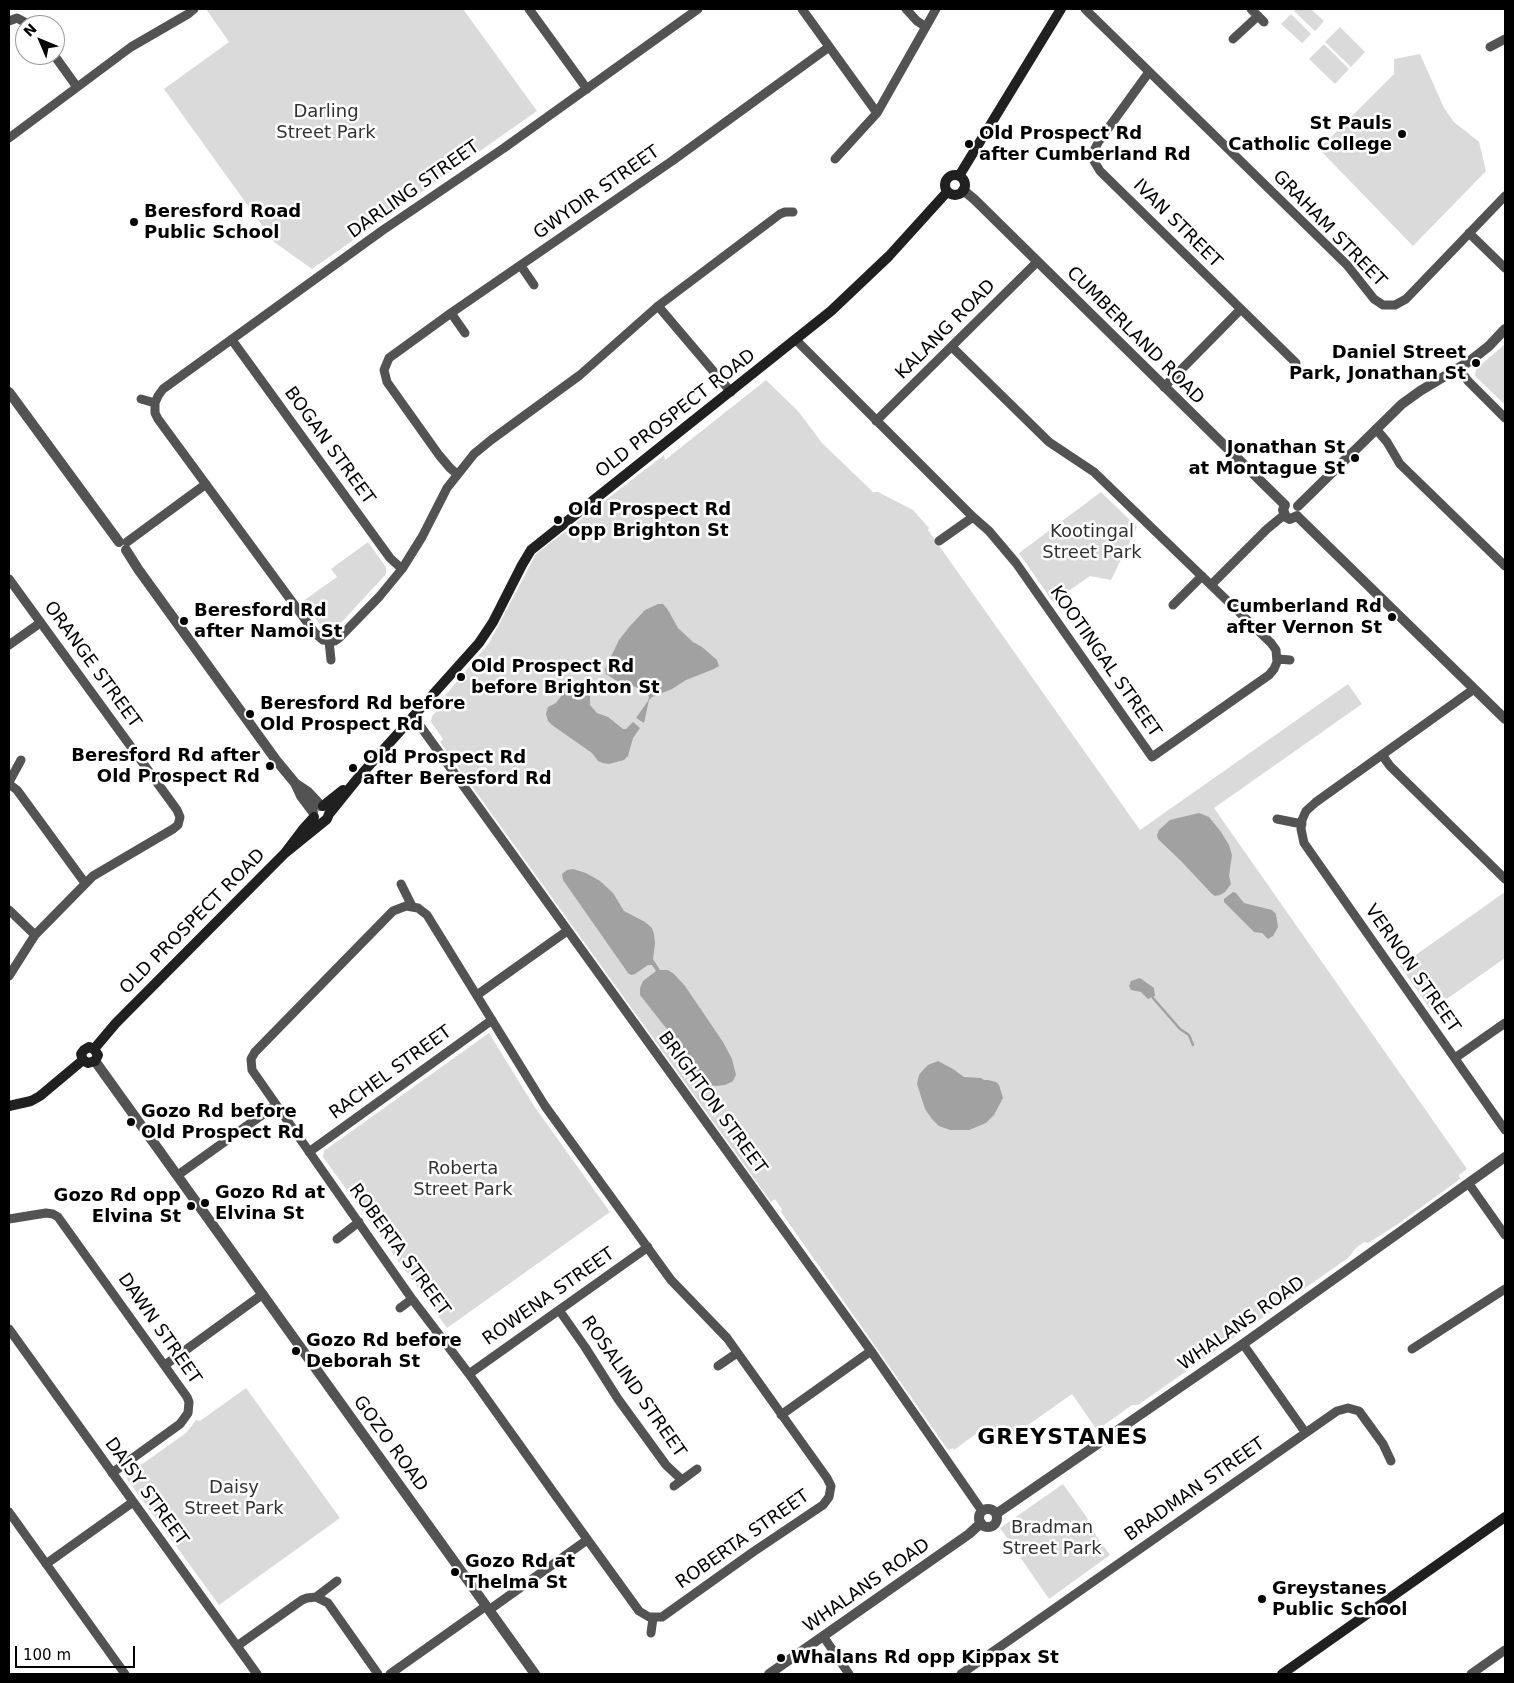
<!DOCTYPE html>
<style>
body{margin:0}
#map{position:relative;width:1514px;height:1683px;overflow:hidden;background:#fff;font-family:"DejaVu Sans",sans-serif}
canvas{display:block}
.frame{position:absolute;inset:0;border:10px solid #000;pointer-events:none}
.north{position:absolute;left:15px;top:15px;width:50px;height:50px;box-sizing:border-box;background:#fff;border:1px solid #999;border-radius:50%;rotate:315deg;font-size:14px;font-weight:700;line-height:20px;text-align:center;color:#000}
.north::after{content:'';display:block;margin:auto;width:18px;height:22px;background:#000;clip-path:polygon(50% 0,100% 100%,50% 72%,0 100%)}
.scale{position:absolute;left:15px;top:1646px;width:120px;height:22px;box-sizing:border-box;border:2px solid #000;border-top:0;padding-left:6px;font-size:15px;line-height:18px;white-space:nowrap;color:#000;-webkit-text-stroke:4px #fff;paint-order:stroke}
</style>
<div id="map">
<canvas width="1514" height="1683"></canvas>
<div class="frame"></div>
<div class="north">N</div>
<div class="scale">100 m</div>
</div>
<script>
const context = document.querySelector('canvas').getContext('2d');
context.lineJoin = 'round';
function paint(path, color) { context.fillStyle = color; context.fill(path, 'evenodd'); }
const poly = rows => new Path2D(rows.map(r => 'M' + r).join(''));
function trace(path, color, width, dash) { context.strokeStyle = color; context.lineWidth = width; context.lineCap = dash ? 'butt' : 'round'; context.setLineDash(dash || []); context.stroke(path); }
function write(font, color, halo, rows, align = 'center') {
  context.font = font + ' "DejaVu Sans",sans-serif'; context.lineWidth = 5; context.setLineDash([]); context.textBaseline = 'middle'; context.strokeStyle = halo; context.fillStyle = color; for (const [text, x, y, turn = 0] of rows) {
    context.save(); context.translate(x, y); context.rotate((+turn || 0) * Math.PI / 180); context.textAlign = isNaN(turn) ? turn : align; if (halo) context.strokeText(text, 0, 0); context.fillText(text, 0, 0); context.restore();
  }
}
const green = poly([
 [206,9,463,9,537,111,312,269,274,242,164,89,229,42],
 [1296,9,1311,9,1324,21,1315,31,1294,11],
 [1291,14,1311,34,1302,43,1281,24],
 [1340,27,1365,52,1351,67,1325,42],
 [1324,44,1349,69,1335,84,1309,59],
 [1420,54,1444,108,1454,122,1479,142,1486,171,1413,246,1319,149,1394,74,1394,59],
 [1505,344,1505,405,1475,376,1476,369],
 [766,380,798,411,822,443,873,492,878,492,913,510,929,528,928,530,1140,830,1348,684,1362,704,1214,808,1467,1169,1459,1175,1460,1179,1401,1222,1368,1243,1364,1242,1356,1248,1348,1258,1138,1405,1132,1405,1097,1430,1072,1394,997,1447,984,1428,954,1450,953,1448,948,1450,781,1212,782,1209,775,1199,771,1202,440,742,443,739,431,722,432,716,446,701,444,697,489,643,536,554,664,455,665,460],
 [1101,492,1137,527,1111,580,1090,576,1053,602,1019,553],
 [368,542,386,567,386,574,339,625,333,628,325,628,318,622,303,601,337,577,331,569],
 [1505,892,1505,958,1431,1010,1400,966],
 [489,1033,534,1106,610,1212,447,1328,323,1157,324,1151],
 [246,1388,340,1518,219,1605,127,1479,128,1474,186,1433,196,1420,200,1421],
 [1063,1484,1088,1519,1086,1522,1110,1555,1049,1599,1000,1528]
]);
const water = poly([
 [658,604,663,604,668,610,678,628,693,642,702,647,717,660,719,666,714,669,686,680,672,689,652,697,649,700,644,723,636,718,648,701,649,697,647,692,633,686,622,684,606,674,605,669,619,640,630,626,645,610],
 [572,683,577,683,585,688,590,696,590,705,597,713,608,717,623,729,626,729,633,722,640,728,633,738,628,756,624,760,609,764,603,763,598,761,592,753,552,725,548,721,546,714,548,707,556,703,567,688],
 [1199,813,1209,817,1221,832,1229,845,1232,855,1229,876,1231,884,1225,892,1220,895,1215,896,1212,894,1181,861,1158,839,1157,835,1159,830,1170,820],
 [573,869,586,873,600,881,613,893,624,911,645,922,652,928,654,934,655,943,653,959,660,970,668,970,674,974,685,986,723,1042,732,1059,736,1075,733,1081,725,1085,716,1086,709,1085,703,1080,670,1033,640,995,640,988,643,981,656,971,652,965,648,965,635,974,631,975,628,973,563,880,562,874,567,870],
 [1233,892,1236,893,1244,903,1272,910,1276,914,1278,927,1273,936,1268,939,1262,933,1254,932,1224,902,1224,899],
 [1140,978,1154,988,1155,996,1148,999,1141,992,1131,990,1129,986,1131,981],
 [938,1061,953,1069,964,1077,981,1078,984,1080,988,1080,996,1082,999,1085,1003,1098,994,1115,986,1123,969,1130,950,1130,939,1126,932,1119,925,1109,917,1084,919,1075,923,1070,928,1065]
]);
const stream = poly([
 [1153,998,1180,1029,1189,1035,1193,1045]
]);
const minor = poly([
 [529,9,587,89],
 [698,9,504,148,383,230,163,389,158,396,155,403,155,413,158,419,315,633,323,640,335,641,339,638,379,597,402,569,422,537,447,488,474,454,491,440,580,375,658,306,780,214,785,212,793,212],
 [802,9,877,113],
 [906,9,917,21,926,27],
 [1085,9,1347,265,1374,299,1383,305,1395,305,1406,299,1505,196],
 [1251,9,1264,22],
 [9,21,17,18,30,25],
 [1233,39,1258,16],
 [1490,47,1505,39],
 [54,55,77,87],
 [1149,72,1099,141,1091,156,1100,171,1296,363],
 [9,138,131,47,188,14,194,9],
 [835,159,877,113,936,9],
 [1469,233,1505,268],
 [521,266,534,285],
 [658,306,731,392],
 [451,313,465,333],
 [232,340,390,558,402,569],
 [796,340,973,517,989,531,1016,563,1152,757,1269,675,1274,669,1277,662,1276,650,1271,643,1094,472,1049,442,952,347],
 [1459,368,1468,381,1505,418],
 [1164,387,1240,310],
 [141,399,155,403],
 [876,421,1037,262],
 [1376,429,1387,442,1400,464,1505,566],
 [457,474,450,468,439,455,387,382,384,370,389,358,451,313,672,161,829,47],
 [939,541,973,517],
 [127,542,206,484],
 [9,579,177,810,180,817,178,825,173,829,93,876,35,935,9,976],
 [1211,585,1267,529,1284,515],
 [1173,605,1202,576],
 [329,641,331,660],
 [9,645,40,623],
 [1278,659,1290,660],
 [1474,689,1316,802,1306,811,1302,820,1301,829,1304,843,1505,1130],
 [413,716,871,1351,982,1511],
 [1382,755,1390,766,1505,879],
 [9,782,21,760],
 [9,784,17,790,85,883],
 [1277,819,1302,824],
 [401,884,412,906],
 [406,906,418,908,427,915,545,1106,671,1280,727,1338,827,1478,831,1486,829,1497,823,1505,753,1552,662,1617,649,1617,639,1611,561,1503,469,1374,412,1299,252,1070,251,1059,255,1052,393,911,406,906],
 [9,910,35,935],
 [477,995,567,931],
 [1455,1058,1505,1023],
 [309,1152,492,1020],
 [178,1175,276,1105],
 [1469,1184,1505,1235],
 [9,1219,46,1213,53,1214,58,1217,187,1397,189,1402,188,1413,180,1424,112,1473],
 [337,1239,359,1222],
 [400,1308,412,1299],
 [559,1310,585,1347,618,1399,666,1465,682,1480],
 [9,1329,257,1674],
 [1243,1344,1305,1432],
 [1412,1349,1505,1289],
 [165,1365,263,1294],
 [718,1366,737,1353],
 [469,1374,648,1247],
 [781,1415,871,1351],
 [674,1486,697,1469],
 [9,1512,125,1674],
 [46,1564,133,1502],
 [316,1597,337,1581],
 [489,1610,587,1540],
 [651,1633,653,1618],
 [823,1636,849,1674],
 [237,1646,302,1600,307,1598,316,1597,328,1603,378,1674],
 [390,1674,486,1606],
 [961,1674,1337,1411,1348,1408,1359,1411,1383,1444,1391,1461],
 [1471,1674,1505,1650]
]);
const tertiary = poly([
 [963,190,974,199,1285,505],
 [9,392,119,542],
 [1285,505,1283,510,1286,517,1290,519,1297,516],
 [1298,506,1402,404,1420,391,1470,361,1489,346,1505,329],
 [1297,516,1505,719],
 [126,550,138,569,276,760,295,783,301,796,313,812],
 [296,784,308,792,321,806],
 [95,1061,535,1674],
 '979 1518a9 9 0 1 1 18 0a9 9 0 1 1-18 0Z',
 [996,1514,1243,1344,1505,1157],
 [769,1674,969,1534,981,1523]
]);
const secondary = poly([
 '945 185a10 10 0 1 1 20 0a10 10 0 1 1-20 0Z',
 [959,176,1061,9],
 [323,806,343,790],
 [285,853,327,819,329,814,358,778,479,643,493,622,522,565,531,550,831,311,889,256,947,192],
 [94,1049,116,1023,285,853,304,828,314,817],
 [83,1060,88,1063,95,1061,98,1055,94,1049],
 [83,1060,81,1054,84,1050,89,1047,94,1049],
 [9,1106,31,1101,40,1096,83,1060],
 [1282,1674,1505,1517]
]);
const markers = [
 [1402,134,5,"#000"],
 [969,144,5,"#000"],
 [134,222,5,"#000"],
 [1476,363,5,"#000"],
 [1355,458,5,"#000"],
 [558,520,5,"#000"],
 [1392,617,5,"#000"],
 [184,621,5,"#000"],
 [461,677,5,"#000"],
 [250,714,5,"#000"],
 [270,766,5,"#000"],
 [353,768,5,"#000"],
 [131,1122,5,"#000"],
 [205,1203,5,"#000"],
 [191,1206,5,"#000"],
 [296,1351,5,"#000"],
 [455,1572,5,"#000"],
 [1262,1599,5,"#000"],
 [781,1658,5,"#000"]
];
const parkNames = [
 ["Darling",326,112],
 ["Street Park",326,133],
 ["Kootingal",1092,532],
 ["Street Park",1092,553],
 ["Roberta",463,1169],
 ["Street Park",463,1190],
 ["Daisy",234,1488],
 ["Street Park",234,1509],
 ["Bradman",1052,1528],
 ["Street Park",1052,1549]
];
const poiNames = [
 ["St Pauls",1392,124,"right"],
 ["Catholic College",1392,145,"right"],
 ["Old Prospect Rd",979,134],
 ["after Cumberland Rd",979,155],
 ["Beresford Road",144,212],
 ["Public School",144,233],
 ["Daniel Street",1466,353,"right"],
 ["Park, Jonathan St",1466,374,"right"],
 ["Jonathan St",1345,448,"right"],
 ["at Montague St",1345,469,"right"],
 ["Old Prospect Rd",568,510],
 ["opp Brighton St",568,531],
 ["Cumberland Rd",1382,607,"right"],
 ["after Vernon St",1382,628,"right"],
 ["Beresford Rd",194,611],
 ["after Namoi St",194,632],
 ["Old Prospect Rd",471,667],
 ["before Brighton St",471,688],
 ["Beresford Rd before",260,704],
 ["Old Prospect Rd",260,725],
 ["Beresford Rd after",260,756,"right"],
 ["Old Prospect Rd",260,777,"right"],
 ["Old Prospect Rd",363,758],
 ["after Beresford Rd",363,779],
 ["Gozo Rd before",141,1112],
 ["Old Prospect Rd",141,1133],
 ["Gozo Rd at",215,1193],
 ["Elvina St",215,1214],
 ["Gozo Rd opp",181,1196,"right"],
 ["Elvina St",181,1217,"right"],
 ["Gozo Rd before",306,1341],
 ["Deborah St",306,1362],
 ["Gozo Rd at",465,1562],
 ["Thelma St",465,1583],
 ["Greystanes",1272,1589],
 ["Public School",1272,1610],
 ["Whalans Rd opp Kippax St",791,1658]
];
const streetNames = [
 ["DARLING STREET",414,190,-35],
 ["GWYDIR STREET",597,193,-35],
 ["IVAN STREET",1177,224,45],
 ["GRAHAM STREET",1329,229,46],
 ["KALANG ROAD",946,330,-45],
 ["CUMBERLAND ROAD",1135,336,45],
 ["OLD PROSPECT ROAD",676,414,-38],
 ["BOGAN STREET",329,446,54],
 ["KOOTINGAL STREET",1105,662,55],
 ["ORANGE STREET",92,665,54],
 ["OLD PROSPECT ROAD",193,922,-45],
 ["VERNON STREET",1412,969,55],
 ["RACHEL STREET",391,1073,-36],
 ["BRIGHTON STREET",712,1103,54],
 ["ROBERTA STREET",399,1250,54],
 ["ROWENA STREET",549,1297,-35],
 ["WHALANS ROAD",1242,1324,-35],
 ["DAWN STREET",159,1329,55],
 ["ROSALIND STREET",633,1387,55],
 ["GOZO ROAD",390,1444,54],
 ["BRADMAN STREET",1195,1490,-35],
 ["DAISY STREET",146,1492,54],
 ["ROBERTA STREET",743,1540,-35],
 ["WHALANS ROAD",867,1586,-35]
];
const districtNames = [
 ["GREYSTANES",1063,1438]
];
paint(green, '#dadada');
paint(water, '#a1a1a1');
trace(stream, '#a1a1a1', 2.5);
trace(minor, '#535353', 9);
trace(tertiary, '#535353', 10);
trace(secondary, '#202020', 10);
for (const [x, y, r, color] of markers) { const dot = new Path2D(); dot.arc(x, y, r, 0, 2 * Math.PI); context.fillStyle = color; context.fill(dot); trace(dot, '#fff', 2); }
write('18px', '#313131', '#fff', parkNames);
write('bold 18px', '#000', '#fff', poiNames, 'left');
write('18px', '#000', '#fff', streetNames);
context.letterSpacing = '1px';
write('bold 22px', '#000', '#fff', districtNames);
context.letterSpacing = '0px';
</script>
